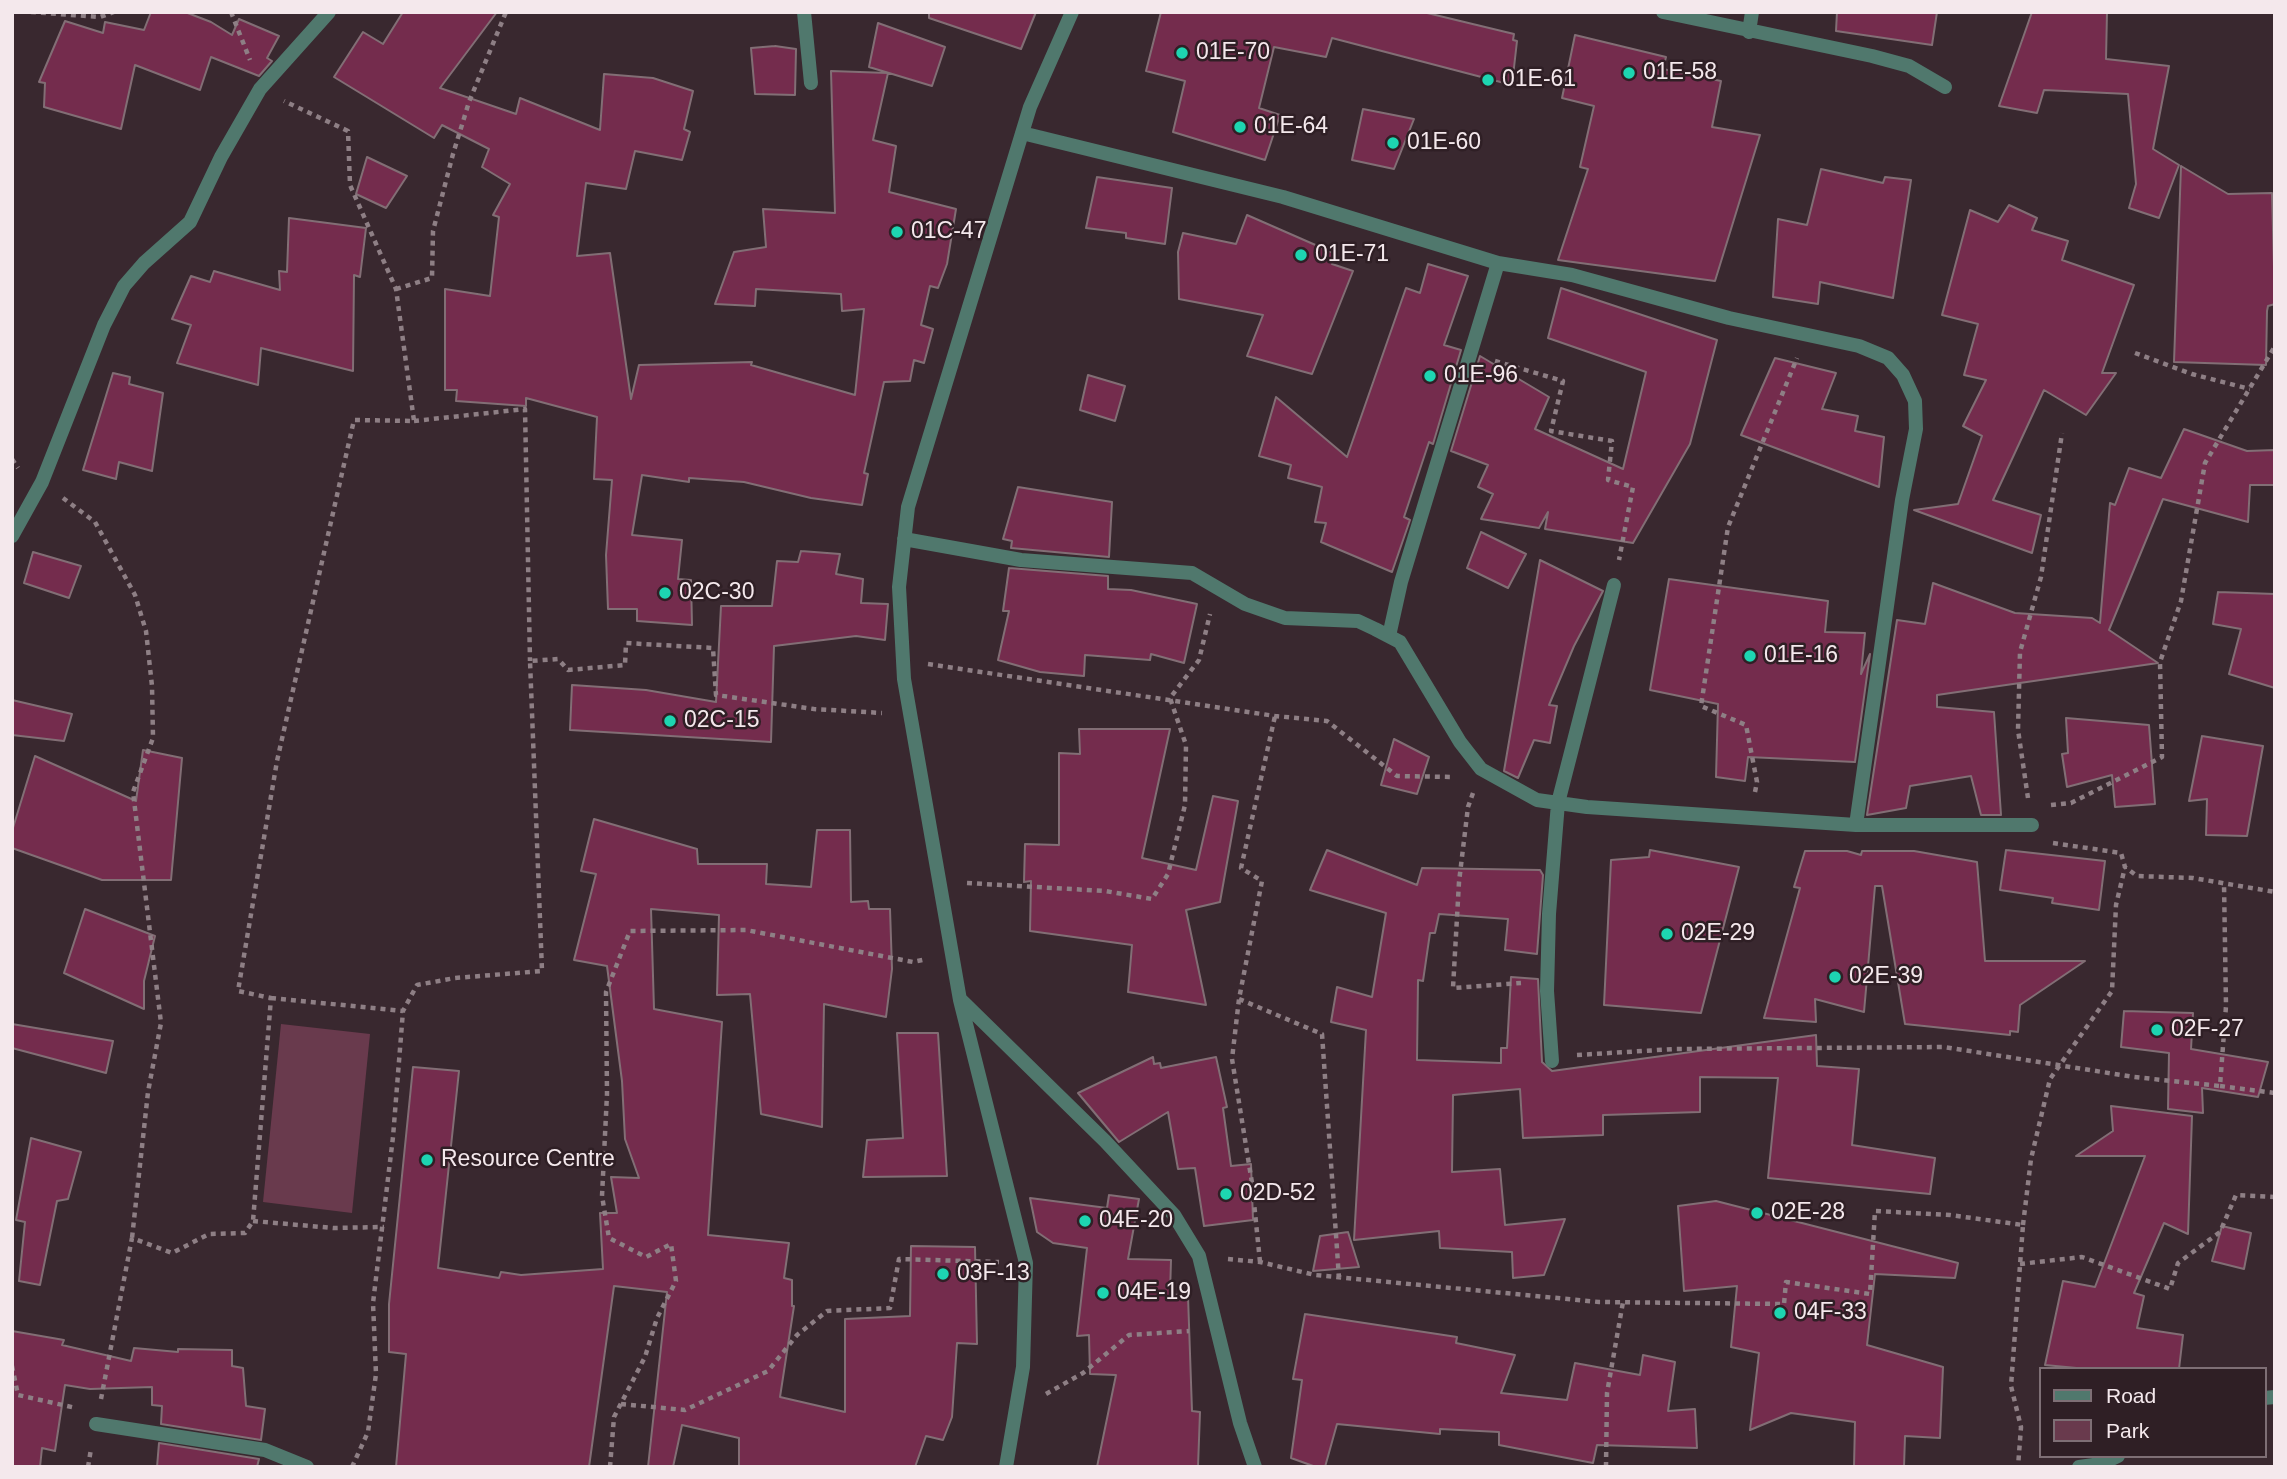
<!DOCTYPE html>
<style>
body{margin:0}
#map{position:relative;width:2287px;height:1479px;overflow:hidden;background:#39282f;font-family:Arial,sans-serif}
canvas{display:block}
.frame{position:absolute;inset:0;border:14px solid #f4e8ec;pointer-events:none}
.legend{position:absolute;left:2039px;top:1367px;width:228px;height:91px;box-sizing:border-box;background:#2f1f25;border:2px solid #7e6f75;margin:0;padding:9px 12px;list-style:none;font-size:21px;color:#f4e8ec}
.legend li{display:flex;align-items:center;gap:14px;height:35px}
.legend b{width:35px;border:2px solid #7e6f75}
</style>
<div id="map">
<canvas width="2287" height="1479"></canvas>
<div class="frame"></div>
<ul class="legend">
<li><b style="height:9px;background:#50786d"></b>Road</li>
<li><b style="height:19px;background:#693a4d"></b>Park</li>
</ul>
</div>
<script>
const context = document.querySelector('canvas').getContext('2d');
context.lineJoin = 'round';
function paint(path, color) { context.fillStyle = color; context.fill(path, 'evenodd'); }
const poly = rows => new Path2D(rows.map(r => 'M' + r).join(''));
function trace(path, color, width, dash) { context.strokeStyle = color; context.lineWidth = width; context.lineCap = dash ? 'butt' : 'round'; context.setLineDash(dash || []); context.stroke(path); }
function write(font, color, halo, rows, align = 'center') {
  context.font = font + ' Arial,sans-serif'; context.lineWidth = 5; context.setLineDash([]); context.textBaseline = 'middle'; context.strokeStyle = halo; context.fillStyle = color; for (const [text, x, y, turn = 0] of rows) {
    context.save(); context.translate(x, y); context.rotate((+turn || 0) * Math.PI / 180); context.textAlign = isNaN(turn) ? turn : align; if (halo) context.strokeText(text, 0, 0); context.fillText(text, 0, 0); context.restore();
  }
}
const green = poly([
 [281,1024,370,1034,352,1213,263,1202]
]);
const building = poly([
 [151,12,185,12,211,22,232,35,239,19,279,36,267,58,272,61,259,76,211,57,200,90,135,65,121,129,44,107,45,83,39,82,65,21,103,33,105,22,144,30,151,12],
 [403,12,497,12,440,88,516,114,520,98,600,130,604,74,653,78,693,91,684,129,690,132,682,160,635,151,626,189,586,183,577,256,610,253,631,399,639,365,752,362,751,365,855,395,864,309,842,311,841,294,756,289,755,306,715,304,734,252,766,247,763,209,835,213,831,71,888,73,873,140,896,146,889,192,956,209,947,264,938,288,930,286,921,325,933,329,924,363,914,360,910,381,884,382,864,473,868,474,862,505,811,498,744,482,689,478,689,482,642,475,632,535,682,540,678,579,691,580,692,625,637,621,637,609,608,609,606,555,612,480,594,479,597,417,526,398,526,406,456,401,457,390,445,390,445,289,490,296,499,217,493,215,510,184,482,167,489,149,442,125,434,138,334,77,363,32,383,44,403,12],
 [929,12,1036,12,1021,49,929,18,929,12],
 [1161,12,1423,12,1514,34,1513,40,1517,41,1512,85,1332,38,1326,57,1274,47,1259,108,1280,115,1265,160,1173,132,1185,81,1146,71,1161,12],
 [1837,12,1937,12,1932,45,1836,31,1837,12],
 [2032,12,2107,12,2106,59,2169,66,2153,149,2179,165,2159,218,2129,208,2136,184,2128,94,2044,90,2037,113,1999,106,2032,12],
 [878,23,945,47,932,86,869,67,878,23],
 [1575,35,1666,57,1663,69,1721,81,1712,127,1760,135,1715,281,1558,260,1588,169,1580,167,1594,106,1562,98,1575,35],
 [775,46,796,49,795,95,755,94,751,48,775,46],
 [1363,109,1414,119,1394,169,1352,160,1363,109],
 [367,157,407,176,386,208,356,194,367,157],
 [2181,166,2228,194,2272,193,2275,304,2268,306,2267,311,2266,365,2174,362,2181,166],
 [1821,169,1883,183,1885,177,1911,180,1893,298,1820,282,1818,304,1773,297,1778,219,1807,225,1821,169],
 [1097,177,1172,188,1165,244,1126,238,1126,233,1086,228,1097,177],
 [2009,205,2037,218,2032,230,2068,241,2062,260,2134,285,2102,373,2116,373,2086,415,2044,390,1993,500,2041,515,2032,553,1914,510,1958,504,1982,436,1963,426,1986,380,1964,375,1978,324,1942,315,1970,210,1998,222,2009,205],
 [1247,215,1336,254,1332,264,1353,271,1312,374,1247,356,1263,315,1179,299,1178,252,1183,233,1236,244,1247,215],
 [289,218,366,228,360,277,354,275,353,371,261,348,258,385,177,363,191,325,172,319,191,276,210,282,214,271,280,290,279,271,287,272,289,218],
 [1428,264,1468,276,1444,345,1461,350,1433,444,1429,442,1404,517,1410,520,1392,572,1321,542,1326,523,1315,522,1322,487,1288,478,1291,465,1259,456,1276,397,1347,457,1406,288,1420,293,1428,264],
 [1561,288,1717,340,1690,444,1633,543,1545,529,1548,512,1539,528,1481,519,1493,494,1478,487,1488,465,1451,451,1480,356,1549,397,1535,429,1623,469,1646,372,1548,338,1561,288],
 [1775,358,1836,373,1822,409,1858,416,1855,431,1884,437,1879,487,1741,435,1775,358],
 [113,373,130,377,129,384,163,393,152,471,119,462,116,479,83,470,113,373],
 [1088,375,1125,386,1115,421,1080,410,1088,375],
 [2184,429,2247,451,2275,450,2275,485,2250,485,2248,522,2163,499,2109,630,2158,663,1937,695,1937,707,1994,712,2001,815,1981,815,1971,776,1910,786,1906,808,1867,815,1897,620,1925,624,1933,583,2015,613,2092,618,2100,623,2110,503,2115,505,2129,468,2161,478,2184,429],
 [1018,487,1112,502,1109,557,1011,548,1012,541,1003,539,1018,487],
 [1481,532,1526,554,1508,588,1467,568,1481,532],
 [801,551,840,554,836,574,863,579,861,603,888,604,885,640,856,636,774,646,771,742,570,730,572,685,646,690,716,702,721,606,772,606,777,561,798,562,801,551],
 [33,552,81,566,69,598,24,583,33,552],
 [1540,560,1603,591,1574,646,1549,705,1557,706,1550,743,1534,740,1518,778,1504,771,1540,560],
 [1009,568,1108,576,1108,589,1131,590,1197,604,1184,663,1151,654,1150,660,1085,655,1084,676,1040,672,998,660,1009,611,1003,611,1009,568],
 [1669,579,1828,601,1825,632,1865,633,1861,674,1870,654,1855,762,1748,757,1745,781,1716,777,1718,704,1650,690,1669,579],
 [2218,592,2275,594,2275,688,2229,674,2241,629,2213,624,2218,592],
 [12,700,72,714,64,741,12,735,12,700],
 [2066,718,2149,725,2155,804,2115,807,2112,775,2067,787,2062,754,2068,753,2066,718],
 [1079,729,1170,729,1142,858,1196,870,1213,796,1238,801,1220,902,1186,910,1206,1005,1128,992,1132,945,1030,931,1031,881,1024,882,1025,844,1059,845,1059,753,1080,754,1079,729],
 [2202,736,2263,746,2247,836,2206,835,2207,799,2189,801,2202,736],
 [1394,739,1429,757,1417,794,1381,785,1394,739],
 [143,750,182,758,171,880,102,880,12,848,12,831,35,756,136,801,143,750],
 [594,819,697,849,698,864,767,864,766,884,811,887,817,830,850,830,851,902,868,901,869,909,890,909,892,969,886,1017,824,1004,822,1127,761,1114,750,994,717,995,719,915,651,909,654,1009,722,1022,708,1235,789,1243,784,1278,792,1280,792,1306,794,1306,780,1397,845,1412,845,1319,910,1316,911,1246,975,1247,977,1344,957,1343,952,1417,943,1440,926,1436,915,1467,739,1467,739,1438,682,1425,673,1467,648,1467,667,1292,614,1286,589,1467,396,1467,406,1354,389,1352,389,1304,413,1067,459,1071,438,1268,499,1278,501,1272,521,1275,603,1269,600,1213,617,1213,611,1177,639,1178,625,1139,622,1081,607,966,574,960,596,874,581,871,594,819],
 [1327,850,1417,885,1422,868,1540,870,1543,875,1537,954,1505,950,1508,919,1439,914,1435,933,1430,933,1423,981,1418,980,1417,1060,1501,1063,1501,1048,1507,1048,1511,977,1538,979,1542,1062,1552,1071,1816,1035,1817,1066,1859,1069,1852,1145,1935,1158,1930,1194,1768,1178,1778,1078,1700,1077,1700,1112,1603,1115,1603,1135,1523,1138,1520,1089,1453,1095,1452,1172,1500,1169,1505,1225,1565,1219,1544,1275,1513,1278,1512,1252,1440,1248,1439,1231,1354,1240,1366,1030,1331,1022,1337,987,1372,997,1386,913,1310,890,1327,850],
 [1650,850,1739,867,1701,1013,1604,1005,1611,860,1649,857,1650,850],
 [2006,850,2105,861,2099,910,2052,903,2053,898,2000,890,2006,850],
 [1805,851,1847,851,1861,855,1862,851,1914,851,1977,862,1985,961,2085,961,2020,1005,2018,1032,2010,1031,2010,1035,1905,1024,1882,886,1875,886,1864,1012,1815,999,1816,1022,1764,1018,1800,888,1794,887,1805,851],
 [85,909,155,936,144,981,144,1009,64,973,85,909],
 [2124,1011,2193,1013,2191,1049,2268,1062,2258,1097,2202,1088,2203,1113,2168,1109,2169,1053,2121,1047,2124,1011],
 [12,1024,113,1041,106,1073,12,1048,12,1024],
 [897,1033,938,1033,947,1176,863,1177,867,1140,903,1138,897,1033],
 [1153,1057,1154,1064,1160,1063,1161,1068,1216,1057,1227,1107,1223,1108,1231,1166,1251,1164,1253,1220,1204,1226,1195,1168,1178,1169,1168,1112,1119,1142,1078,1093,1153,1057],
 [2111,1106,2192,1116,2188,1234,2164,1223,2134,1293,2144,1296,2137,1328,2183,1335,2179,1369,2087,1369,2045,1365,2063,1281,2095,1287,2145,1156,2076,1156,2113,1131,2111,1106],
 [31,1138,81,1152,68,1199,57,1201,40,1285,19,1281,25,1222,16,1220,31,1138],
 [1109,1195,1139,1199,1128,1259,1171,1260,1170,1294,1188,1296,1192,1411,1200,1412,1198,1467,1097,1467,1116,1375,1090,1374,1089,1335,1077,1336,1087,1248,1053,1243,1037,1232,1030,1198,1107,1208,1109,1195],
 [1716,1201,1958,1263,1955,1278,1875,1274,1867,1345,1943,1367,1940,1438,1905,1436,1904,1467,1854,1467,1855,1422,1791,1413,1750,1430,1759,1353,1731,1347,1737,1286,1684,1291,1678,1206,1716,1201],
 [2222,1226,2251,1233,2244,1269,2212,1261,2222,1226],
 [1348,1232,1359,1267,1313,1271,1320,1236,1348,1232],
 [1305,1314,1457,1337,1456,1343,1515,1355,1501,1393,1567,1400,1575,1363,1640,1375,1643,1355,1675,1362,1668,1411,1695,1409,1697,1448,1597,1445,1593,1463,1499,1445,1499,1432,1440,1429,1440,1434,1337,1424,1325,1467,1316,1467,1291,1458,1302,1380,1293,1379,1305,1314],
 [12,1331,64,1340,62,1345,131,1361,134,1348,178,1352,178,1349,232,1350,232,1366,243,1368,246,1406,265,1409,261,1440,161,1424,162,1406,152,1405,152,1387,90,1389,65,1385,55,1451,42,1448,40,1467,12,1467,12,1331],
 [159,1443,259,1459,257,1467,157,1467,159,1443]
]);
const path = poly([
 [31,12,100,17,114,12],
 [231,12,250,60],
 [396,289,432,278,433,231,453,154,469,102,506,12],
 [2135,353,2192,374,2250,389],
 [1495,361,1563,381,1551,431,1612,441,1608,480,1633,487,1619,560],
 [414,421,525,409,530,661],
 [12,459,18,468],
 [63,498,95,522,135,595,146,631,152,686,153,738,133,792,161,1023,148,1092,132,1238],
 [928,664,1275,716,1327,721,1397,776,1453,777],
 [1755,792,1757,782,1746,725,1701,706,1728,527,1797,358],
 [1473,793,1468,807,1459,882,1453,988,1521,983],
 [2028,798,2018,730,2020,652,2041,577,2062,433],
 [2051,805,2071,803,2162,757,2160,662,2181,601,2205,463,2275,346],
 [2053,843,2121,853,2125,867,2137,876,2193,878,2275,892],
 [967,883,1105,891,1152,899,1168,874,1185,805,1186,745,1170,698,1199,660,1210,614],
 [271,998,403,1011],
 [1239,999,1322,1034,1339,1278],
 [1577,1055,1675,1049,1944,1047,2134,1077,2220,1086,2226,1006,2224,883],
 [2220,1086,2275,1093],
 [253,1221,333,1228,384,1227],
 [2023,1225,2031,1159,2050,1079,2112,991,2116,905,2125,867],
 [1228,1259,1260,1262,1315,1275,1599,1302,1784,1304,1786,1282,1870,1294,1875,1211,1950,1215,2023,1225,2011,1386,2021,1427,2018,1467],
 [1260,1262,1252,1183,1232,1059,1239,999,1262,881,1241,868,1275,716],
 [2020,1264,2082,1257,2170,1289,2178,1263,2220,1232,2236,1195,2275,1197],
 [12,1366,18,1395,76,1408],
 [1046,1394,1083,1373,1129,1335,1189,1331],
 [101,1399,132,1238,172,1253,209,1234,245,1233,253,1221,271,998,238,991,277,761,354,420,414,421,396,289,350,185,348,131,284,101],
 [621,1404,685,1410,768,1371,797,1335,827,1311,890,1308,899,1259,999,1262],
 [88,1467,91,1449],
 [352,1467,368,1432,376,1374,373,1303,393,1137,403,1011,417,985,455,978,542,971,530,661,558,659,568,670,625,665,626,643,713,648,716,695,814,709,882,713],
 [610,1467,614,1417,645,1357,657,1318,676,1281,671,1244,646,1257,609,1238,602,1196,607,1094,606,992,630,931,746,930,913,962,927,959],
 [1606,1467,1607,1393,1623,1302]
]);
const street = poly([
 [804,12,811,83],
 [1663,12,1872,56,1909,66,1945,87],
 [1749,32,1752,12],
 [1022,133,1283,197,1498,263,1572,275,1729,318,1859,346,1888,358,1903,375,1915,401,1916,429,1902,500,1856,825],
 [12,536,42,482,104,325,124,286,144,263,190,222,221,157,260,89,329,12],
 [904,539,1021,560,1192,573,1245,604,1285,618,1358,621,1375,629,1400,642,1460,742,1481,769,1537,800,1587,807,1856,825,2032,825],
 [1389,636,1401,582,1498,263],
 [961,1000,1105,1141,1174,1215,1199,1256,1240,1423,1255,1467],
 [1552,1061,1547,991,1549,914,1558,803,1614,585],
 [2264,1398,2275,1397],
 [96,1424,265,1450,307,1467],
 [1006,1467,1023,1367,1026,1263,960,1000,904,679,899,587,908,507,1030,107,1072,12],
 [2079,1467,2101,1464,2118,1456]
]);
const markers = [
 [1182,53,7,"#1dd5b1"],
 [1629,73,7,"#1dd5b1"],
 [1488,80,7,"#1dd5b1"],
 [1240,127,7,"#1dd5b1"],
 [1393,143,7,"#1dd5b1"],
 [897,232,7,"#1dd5b1"],
 [1301,255,7,"#1dd5b1"],
 [1430,376,7,"#1dd5b1"],
 [665,593,7,"#1dd5b1"],
 [1750,656,7,"#1dd5b1"],
 [670,721,7,"#1dd5b1"],
 [1667,934,7,"#1dd5b1"],
 [1835,977,7,"#1dd5b1"],
 [2157,1030,7,"#1dd5b1"],
 [427,1160,7,"#1dd5b1"],
 [1226,1194,7,"#1dd5b1"],
 [1757,1213,7,"#1dd5b1"],
 [1085,1221,7,"#1dd5b1"],
 [943,1274,7,"#1dd5b1"],
 [1103,1293,7,"#1dd5b1"],
 [1780,1313,7,"#1dd5b1"]
];
const poiNames = [
 ["01E-70",1196,53],
 ["01E-58",1643,73],
 ["01E-61",1502,80],
 ["01E-64",1254,127],
 ["01E-60",1407,143],
 ["01C-47",911,232],
 ["01E-71",1315,255],
 ["01E-96",1444,376],
 ["02C-30",679,593],
 ["01E-16",1764,656],
 ["02C-15",684,721],
 ["02E-29",1681,934],
 ["02E-39",1849,977],
 ["02F-27",2171,1030],
 ["Resource Centre",441,1160],
 ["02D-52",1240,1194],
 ["02E-28",1771,1213],
 ["04E-20",1099,1221],
 ["03F-13",957,1274],
 ["04E-19",1117,1293],
 ["04F-33",1794,1313]
];
paint(green, '#693a4d');
paint(building, '#742c4d');
trace(building, '#826e75', 2);
trace(path, '#8e7f85', 4.5, [5, 5]);
trace(street, '#50786d', 14);
for (const [x, y, r, color] of markers) { const dot = new Path2D(); dot.arc(x, y, r, 0, 2 * Math.PI); context.fillStyle = color; context.fill(dot); trace(dot, '#2f1f25', 2.5); }
write('23px', '#f4e8ec', '#2f1f25', poiNames, 'left');
</script>
